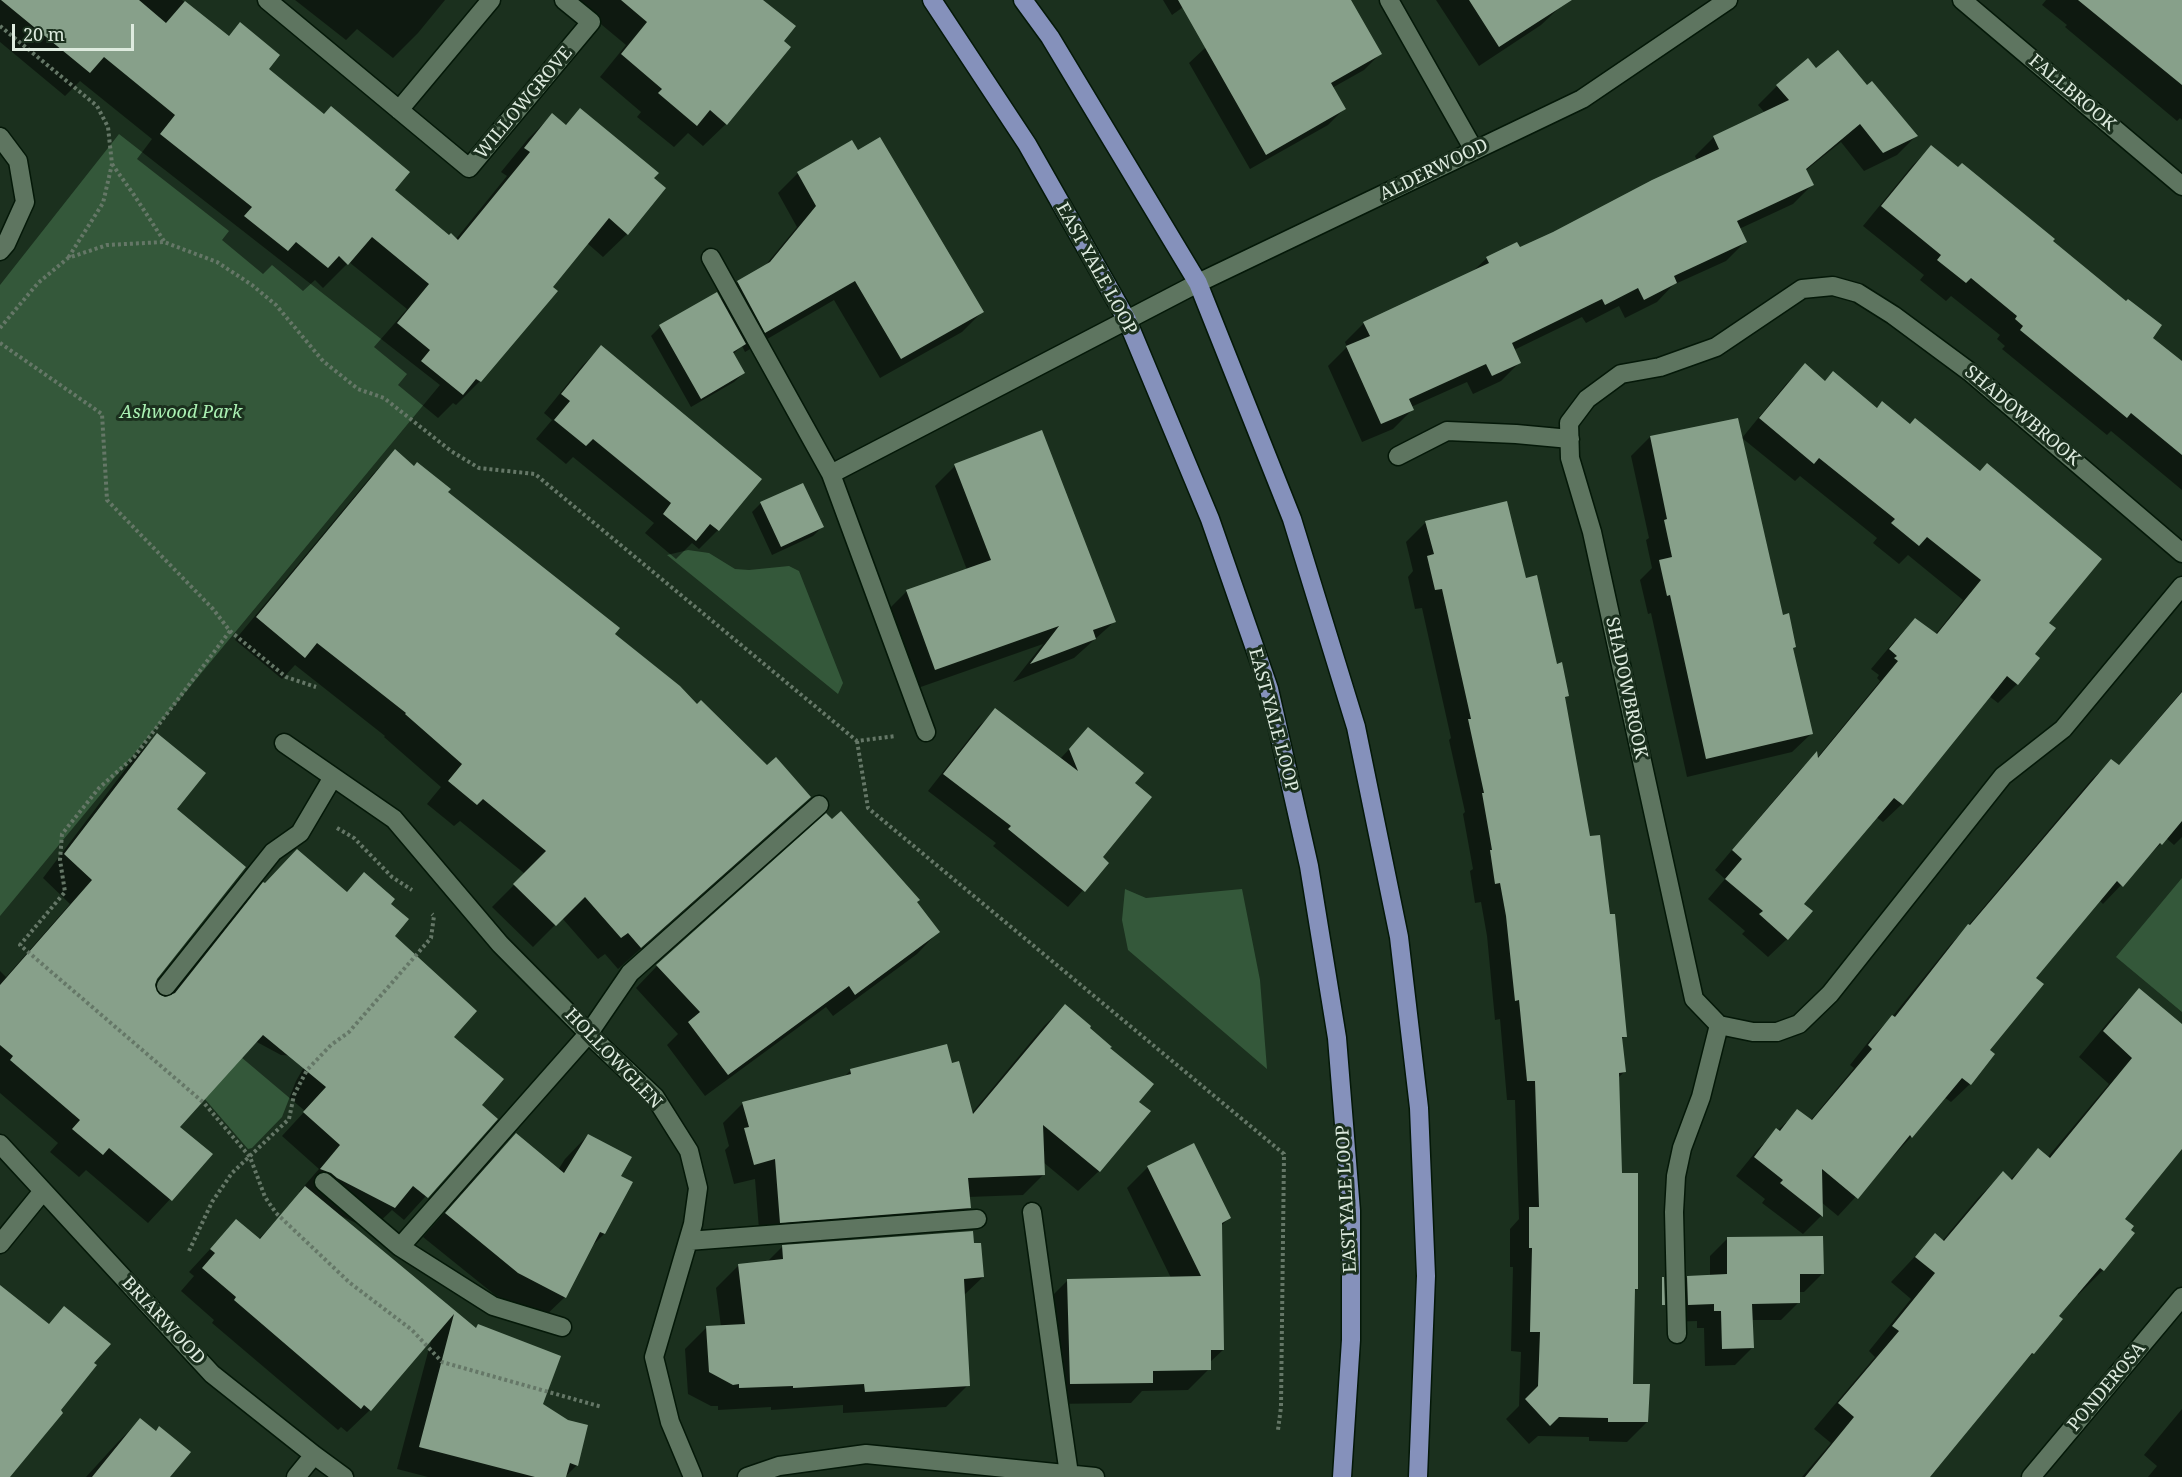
<!DOCTYPE html>
<style>
body{margin:0}
#map{position:relative;width:2182px;height:1477px;overflow:hidden;background:#1b301e;font-family:"Noto Serif",serif}
canvas{display:block}
.scale{position:absolute;left:12px;top:24px;width:122px;height:27px;box-sizing:border-box;border:3px solid #deebdf;border-top:0;padding-left:8px;font-size:18px;line-height:21px;white-space:nowrap;color:#deebdf;-webkit-text-stroke:4px #1b301e;paint-order:stroke}
</style>
<div id="map">
<canvas width="2182" height="1477"></canvas>
<div class="scale">20 m</div>
</div>
<script>
const context = document.querySelector('canvas').getContext('2d');
context.lineJoin = 'round';
function paint(path, color) { context.fillStyle = color; context.fill(path, 'evenodd'); }
const poly = rows => new Path2D(rows.map(r => 'M' + r).join(''));
function trace(path, color, width, dash) { context.strokeStyle = color; context.lineWidth = width; context.lineCap = dash ? 'butt' : 'round'; context.setLineDash(dash || []); context.stroke(path); }
function write(font, color, halo, rows, align = 'center') {
  context.font = font + ' "Noto Serif",serif'; context.lineWidth = 6; context.setLineDash([]); context.textBaseline = 'middle'; context.strokeStyle = halo; context.fillStyle = color; for (const [text, x, y, turn = 0] of rows) {
    context.save(); context.translate(x, y); context.rotate((+turn || 0) * Math.PI / 180); context.textAlign = isNaN(turn) ? turn : align; if (halo) context.strokeText(text, 0, 0); context.fillText(text, 0, 0); context.restore();
  }
}
const green = poly([
 [119,134,440,385,0,916,0,285],
 [688,550,709,553,735,569,749,570,789,566,799,571,843,683,838,694,667,555],
 [2182,878,2182,1012,2116,957],
 [1125,889,1146,898,1242,889,1260,980,1267,1069,1128,950,1122,920],
 [255,1041,281,1055,298,1056,307,1062,296,1081,282,1117,252,1148,248,1149,204,1098]
]);
const shadow = poly([
 [0,0,182,0,228,37,240,24,267,69,393,190,449,237,456,239,507,176,501,172,528,139,552,115,565,126,580,110,652,178,627,234,603,257,587,243,551,287,556,291,480,381,456,405,453,403,438,418,398,385,407,374,374,347,407,309,349,262,323,288,315,280,303,291,272,265,263,274,222,240,229,231,137,159,152,139,80,81,65,96,0,42],
 [295,0,445,0,418,33,393,58,357,29,346,40],
 [572,0,761,0,782,41,726,124,703,146,688,133,674,147,637,117,641,112,600,77,626,45],
 [1163,0,1193,0,1172,15],
 [1291,0,1349,0,1380,54,1364,70,1332,88,1344,109,1328,125,1250,169,1189,63,1205,48],
 [1436,0,1572,0,1558,9,1541,25,1479,66],
 [2046,0,2182,0,2182,120,2180,118,2177,121,2065,27,2067,25,2042,5],
 [1816,70,1866,87,1916,136,1897,155,1864,171,1841,142,1805,171,1812,185,1793,204,1739,229,1745,242,1726,261,1673,285,1657,302,1625,318,1619,306,1586,323,1582,317,1514,350,1520,362,1501,381,1473,394,1467,382,1411,407,1412,410,1393,429,1362,442,1328,366,1347,347,1345,342,1364,323,1472,272,1487,258,1520,249,1697,161,1695,156,1714,137,1765,113,1758,105,1777,86],
 [1931,147,2050,241,2151,338,2182,362,2182,490,2111,431,2107,435,2002,349,2005,346,1997,339,2000,335,1951,296,1946,301,1920,280,1924,275,1863,226,1912,166],
 [857,152,982,312,962,332,880,378,834,300,745,352,742,346,733,354,744,373,734,382,691,407,651,336,660,327,720,300,738,282,764,267,797,227,778,193,798,173],
 [601,347,718,530,699,549,692,543,676,559,645,533,654,523,573,457,566,464,536,439,552,420,544,413,582,366],
 [1805,365,2047,623,2033,654,2038,658,2017,684,1998,703,1989,696,1902,804,1883,822,1876,817,1802,904,1787,939,1768,957,1742,934,1745,931,1708,899,1725,879,1715,870,1798,772,1816,754,1817,758,1880,681,1877,678,1879,675,1871,669,1897,638,1915,620,1935,635,1963,600,1908,555,1899,564,1873,543,1877,538,1800,476,1795,481,1742,438,1786,384],
 [1737,419,1811,734,1792,752,1687,777,1651,613,1648,614,1640,580,1652,568,1646,540,1649,538,1631,456,1650,437],
 [395,451,446,492,767,767,809,797,787,819,618,969,605,954,598,959,562,918,533,947,492,907,525,874,460,821,454,826,427,804,441,787,384,737,385,736,295,665,282,679,235,640,373,474],
 [955,466,1114,622,1074,658,1013,682,1043,644,915,689,887,611,907,591,967,570,935,486],
 [761,503,822,527,813,536,772,555,752,512],
 [1426,522,1525,579,1567,696,1564,699,1625,1036,1621,1040,1624,1072,1618,1078,1621,1174,1636,1289,1633,1292,1632,1386,1647,1422,1627,1442,1589,1441,1589,1437,1538,1436,1529,1444,1506,1419,1519,1406,1521,1352,1511,1351,1513,1267,1510,1267,1510,1229,1519,1219,1515,1100,1507,1100,1500,1019,1495,1020,1487,936,1481,902,1475,903,1470,871,1473,869,1463,814,1465,812,1449,740,1451,738,1422,608,1415,609,1408,577,1413,571,1406,542],
 [2182,691,2182,837,2174,845,2166,838,2103,904,2099,900,2034,978,1988,1050,1970,1084,1951,1102,1944,1097,1911,1137,1838,1216,1821,1202,1821,1216,1803,1234,1762,1203,1765,1199,1736,1176,1758,1149,1798,1111,1810,1121,1854,1068,1850,1065,1873,1036,1892,1017,1950,945,1966,928,2092,779,2111,761,2118,766],
 [996,710,1060,759,1088,729,1133,783,1100,857,1107,863,1068,907,993,846,996,843,928,791,979,726],
 [157,735,175,809,156,978,153,985,157,995,165,999,169,997,241,907,263,884,346,893,364,874,389,904,393,937,452,1037,479,1105,496,1119,404,1220,392,1210,371,1230,337,1214,476,1329,541,1404,577,1465,565,1477,428,1477,397,1469,432,1337,370,1410,347,1432,341,1427,338,1430,212,1323,214,1320,181,1291,194,1276,189,1272,236,1221,258,1240,301,1193,299,1192,319,1169,282,1136,305,1111,241,1057,178,1127,211,1155,148,1223,86,1170,79,1177,50,1152,58,1143,0,1093,0,971,6,977,70,904,43,878,134,758],
 [915,902,938,932,917,954,833,1016,826,1007,705,1096,667,1045,678,1034,636,988,657,966],
 [2139,990,2182,1026,2182,1147,2123,1219,2103,1270,2078,1295,2077,1293,2057,1317,2061,1319,2033,1353,2013,1373,1929,1477,1802,1477,1831,1443,1814,1429,1875,1357,1869,1351,1911,1299,1891,1282,1935,1235,1942,1241,1978,1198,2003,1173,2010,1180,2038,1150,2047,1158,2109,1084,2079,1057,2114,1015],
 [1065,1006,1108,1048,1137,1102,1149,1111,1099,1171,1078,1191,1043,1162,1044,1174,1023,1195,968,1197,969,1208,949,1228,760,1242,755,1179,734,1184,725,1150,729,1146,723,1123,743,1103,844,1077,851,1070,951,1065,971,1114,1044,1026],
 [516,1135,558,1170,565,1159,588,1135,619,1177,631,1183,604,1234,592,1246,565,1297,541,1320,495,1295,423,1237,493,1158],
 [1148,1167,1229,1218,1220,1227,1223,1350,1209,1363,1209,1369,1188,1390,1142,1391,1131,1403,1049,1404,1047,1301,1068,1280,1171,1278,1127,1188],
 [1727,1239,1822,1274,1804,1292,1799,1292,1799,1302,1781,1320,1751,1320,1752,1348,1735,1365,1705,1366,1704,1328,1697,1328,1697,1321,1670,1322,1670,1295,1687,1277,1710,1276,1710,1256],
 [973,1245,983,1277,963,1296,968,1385,946,1407,843,1413,843,1405,771,1410,771,1407,718,1410,718,1406,711,1406,688,1394,685,1349,707,1327,721,1327,716,1288,738,1266,766,1263,782,1247],
 [2182,1409,2182,1477,2148,1477,2157,1466,2144,1455],
 [140,1420,168,1477,86,1477,118,1442]
]);
const building = poly([
 [1,0,139,0,166,23,185,1,229,36,240,22,280,55,269,69,324,114,331,106,410,172,395,190,449,235,451,233,458,240,530,152,524,148,552,113,566,125,580,108,659,173,654,178,666,188,628,235,609,218,553,287,558,291,481,382,476,379,463,395,421,361,430,350,397,323,429,284,372,237,348,265,339,256,328,268,296,242,288,251,244,216,252,207,160,134,175,115,104,57,90,73],
 [621,0,763,0,796,26,784,41,791,47,727,125,710,110,697,126,658,93,662,89,621,54,647,22],
 [1178,0,1351,0,1382,54,1331,83,1346,109,1266,155],
 [1469,0,1572,0,1499,47],
 [2078,0,2182,0,2182,85],
 [1838,50,1867,85,1872,81,1918,136,1883,153,1860,124,1806,169,1814,185,1737,221,1747,242,1674,276,1677,283,1644,300,1638,288,1605,305,1602,299,1512,343,1521,363,1492,376,1486,364,1409,399,1414,410,1381,424,1346,346,1370,336,1363,322,1489,263,1486,257,1517,242,1520,247,1553,232,1652,180,1719,149,1713,136,1789,100,1776,85,1808,58,1816,68],
 [880,137,984,312,901,359,855,281,765,333,737,281,770,262,816,206,797,172,852,140,858,150],
 [1931,145,1958,167,1962,163,2055,239,2053,241,2126,301,2128,299,2162,325,2153,338,2182,361,2182,455,2131,413,2127,418,2020,330,2023,326,2015,319,2017,316,1971,278,1966,283,1937,260,1941,255,1881,206],
 [717,292,746,344,733,352,745,373,701,399,659,325],
 [601,345,762,479,719,531,710,524,696,541,663,514,671,503,593,439,586,446,554,420,570,401,561,394],
 [1805,363,1825,381,1833,371,1877,408,1882,401,1910,424,1915,418,1980,471,1987,463,2102,559,2049,623,2056,628,2035,654,2040,658,2018,685,2007,676,1903,805,1894,798,1804,904,1813,911,1788,940,1759,914,1763,911,1725,879,1742,859,1732,850,1817,751,1818,758,1898,661,1894,658,1897,656,1889,649,1915,618,1937,634,1981,580,1927,537,1919,546,1891,523,1895,519,1819,458,1814,464,1759,418],
 [1738,418,1783,615,1789,613,1796,647,1793,648,1813,734,1706,759,1670,595,1667,596,1659,560,1672,557,1664,520,1667,519,1650,436],
 [1042,430,1116,622,1093,630,1096,639,1030,664,1059,626,935,670,906,590,991,560,954,464],
 [395,449,414,466,417,462,451,489,448,492,620,628,615,634,680,686,697,704,701,700,767,765,776,757,811,797,641,948,628,933,621,938,585,897,556,926,513,884,546,851,483,799,477,805,448,781,462,764,405,714,406,713,317,643,305,658,256,617],
 [803,483,824,527,781,547,760,502],
 [1507,501,1526,578,1537,575,1557,664,1562,662,1569,696,1565,697,1590,836,1600,835,1610,914,1615,914,1627,1037,1622,1037,1626,1072,1619,1073,1622,1173,1638,1173,1638,1289,1635,1289,1633,1384,1650,1384,1648,1422,1608,1422,1608,1418,1559,1417,1550,1426,1525,1399,1538,1386,1540,1332,1530,1332,1532,1248,1529,1248,1529,1207,1539,1207,1535,1081,1527,1081,1519,1000,1515,1001,1506,916,1500,883,1495,884,1490,850,1492,850,1482,793,1484,793,1468,719,1471,719,1442,589,1435,590,1427,556,1434,554,1425,521],
 [2182,692,2182,821,2162,845,2160,843,2123,887,2117,881,2036,978,2044,984,1990,1050,1995,1054,1971,1085,1962,1078,1912,1138,1910,1135,1858,1199,1822,1169,1823,1217,1780,1183,1783,1180,1754,1157,1776,1128,1780,1131,1797,1109,1812,1120,1872,1049,1868,1045,1892,1015,1895,1017,1968,924,1970,925,2111,759,2119,765],
 [995,708,1078,771,1069,749,1088,727,1144,773,1135,783,1152,797,1103,857,1109,863,1085,892,1008,829,1011,826,943,774],
 [157,733,206,773,177,809,246,867,157,979,155,985,159,994,165,997,175,993,263,882,265,883,297,849,347,892,364,872,395,899,391,904,409,919,395,936,477,1011,454,1037,504,1079,482,1105,498,1119,428,1198,413,1186,395,1208,337,1178,331,1173,320,1169,340,1145,303,1112,326,1087,263,1035,180,1127,213,1154,172,1201,109,1148,103,1155,72,1129,80,1120,10,1060,13,1056,0,1045,0,985,92,880,64,854],
 [841,811,920,900,917,902,940,932,855,995,849,986,728,1075,688,1022,700,1012,656,965,826,813,832,819],
 [2139,988,2182,1024,2182,1149,2125,1219,2134,1226,2131,1230,2135,1233,2104,1271,2100,1268,2059,1316,2063,1319,2034,1354,2032,1353,1930,1477,1805,1477,1854,1417,1838,1403,1899,1331,1892,1326,1935,1273,1915,1257,1935,1233,1944,1241,2003,1171,2012,1180,2038,1148,2050,1158,2132,1058,2103,1031],
 [1065,1004,1091,1026,1090,1028,1112,1047,1110,1048,1154,1084,1139,1102,1151,1111,1100,1172,1043,1125,1045,1175,968,1178,971,1208,780,1223,775,1159,754,1165,744,1128,749,1127,742,1102,851,1074,850,1069,947,1044,952,1063,959,1061,973,1114],
 [516,1133,564,1173,588,1134,632,1157,621,1176,633,1182,605,1234,600,1232,566,1298,518,1273,445,1213],
 [1194,1143,1231,1218,1222,1223,1224,1350,1211,1350,1211,1370,1153,1371,1153,1383,1070,1384,1067,1279,1201,1276,1147,1166],
 [305,1186,476,1328,478,1324,561,1356,543,1404,568,1420,588,1425,578,1466,570,1463,566,1477,535,1477,419,1447,454,1314,371,1411,364,1405,361,1409,234,1300,236,1297,202,1268,215,1253,210,1249,236,1219,260,1239],
 [973,1231,974,1243,981,1243,984,1277,964,1279,970,1386,865,1392,864,1384,793,1388,793,1386,739,1388,739,1384,733,1385,709,1372,706,1326,745,1324,738,1264,783,1259,782,1245],
 [1823,1236,1824,1274,1800,1274,1800,1303,1752,1304,1754,1348,1722,1349,1721,1311,1714,1311,1714,1304,1688,1305,1687,1276,1727,1274,1727,1237],
 [1662,1277,1664,1277,1665,1305,1662,1305],
 [0,1285,49,1324,64,1306,111,1344,94,1363,97,1365,61,1410,63,1413,10,1477,0,1477],
 [140,1418,156,1431,159,1426,191,1452,170,1477,92,1477]
]);
const path = poly([
 [0,26,97,106,108,127,112,164,103,203,68,258],
 [112,164,134,195,164,241],
 [0,328,38,283,68,258,107,245,164,242,217,262,252,285,276,305,323,361,358,389,384,398,451,451,479,468,535,474,857,741,896,736],
 [0,343,102,414,107,500,213,609,230,631,286,677,316,687],
 [230,631,134,757,99,788,62,834,60,860,65,892,20,945,204,1103,250,1157,265,1197,276,1213,350,1283,412,1330,442,1362,602,1407],
 [857,741,868,808,1284,1154,1281,1407,1278,1430],
 [337,828,354,838,392,877,412,890],
 [189,1251,212,1202,232,1173,289,1119,294,1095,307,1070,331,1045,349,1032,431,938,434,916,432,914]
]);
const minor = poly([
 [267,0,469,168,591,22,564,0],
 [1389,0,1474,150],
 [1962,0,2182,186],
 [399,110,491,0],
 [0,137,18,161,25,202,6,244,0,251],
 [711,258,831,474,926,732],
 [1398,456,1447,431,1516,434,1570,439],
 [831,474,1198,283,1582,99,1728,0],
 [2182,553,1970,372,1893,315,1858,293,1833,286,1802,289,1716,347,1660,367,1621,374,1587,399,1569,423,1570,458,1592,532,1694,999,1719,1025,1753,1032,1777,1032,1799,1024,1830,994,2003,776,2063,729,2182,586],
 [284,743,394,819,500,944,598,1043,655,1097,689,1151,698,1188,693,1224,654,1357,670,1422,693,1477],
 [166,986,273,852,300,833,333,777],
 [0,1144,212,1374,314,1455,344,1477],
 [324,1182,400,1247],
 [1032,1212,1059,1405,1069,1474,1067,1477],
 [688,1241,977,1219],
 [0,1244,43,1191],
 [562,1327,493,1306,400,1247,589,1033,630,973,819,805],
 [1677,1334,1674,1212,1676,1176,1682,1148,1701,1097,1719,1025],
 [296,1477,314,1455],
 [747,1477,779,1466,866,1454,1095,1477],
 [2031,1477,2182,1297]
]);
const major = poly([
 [932,0,1027,144,1127,320,1210,519,1269,689,1309,866,1337,1038,1351,1211,1351,1340,1342,1477],
 [1023,0,1050,37,1198,283,1292,519,1356,727,1399,937,1419,1108,1426,1276,1418,1477]
]);
const streetNames = [
 ["FALLBROOK",2072,93,40],
 ["WILLOWGROVE",524,103,-50],
 ["ALDERWOOD",1434,170,-26],
 ["EAST YALE LOOP",1096,269,61],
 ["SHADOWBROOK",2022,416,40],
 ["SHADOWBROOK",1626,688,78],
 ["EAST YALE LOOP",1273,720,75],
 ["HOLLOWGLEN",613,1059,46],
 ["EAST YALE LOOP",1347,1199,-93],
 ["BRIARWOOD",163,1321,47],
 ["PONDEROSA",2107,1387,-50]
];
const parkNames = [
 ["Ashwood Park",181,413]
];
paint(green, '#34583a');
paint(shadow, '#0007');
paint(building, '#87a08a');
trace(minor, '#041808', 21);
trace(major, '#041808', 21);
trace(path, '#657767', 4, [3, 3]);
trace(minor, '#5e7560', 18);
trace(major, '#8591bb', 18);
write('18px', '#deebdf', '#1b301e', streetNames);
write('italic 18px', '#aaf1b3', '#1b301e', parkNames);
</script>
